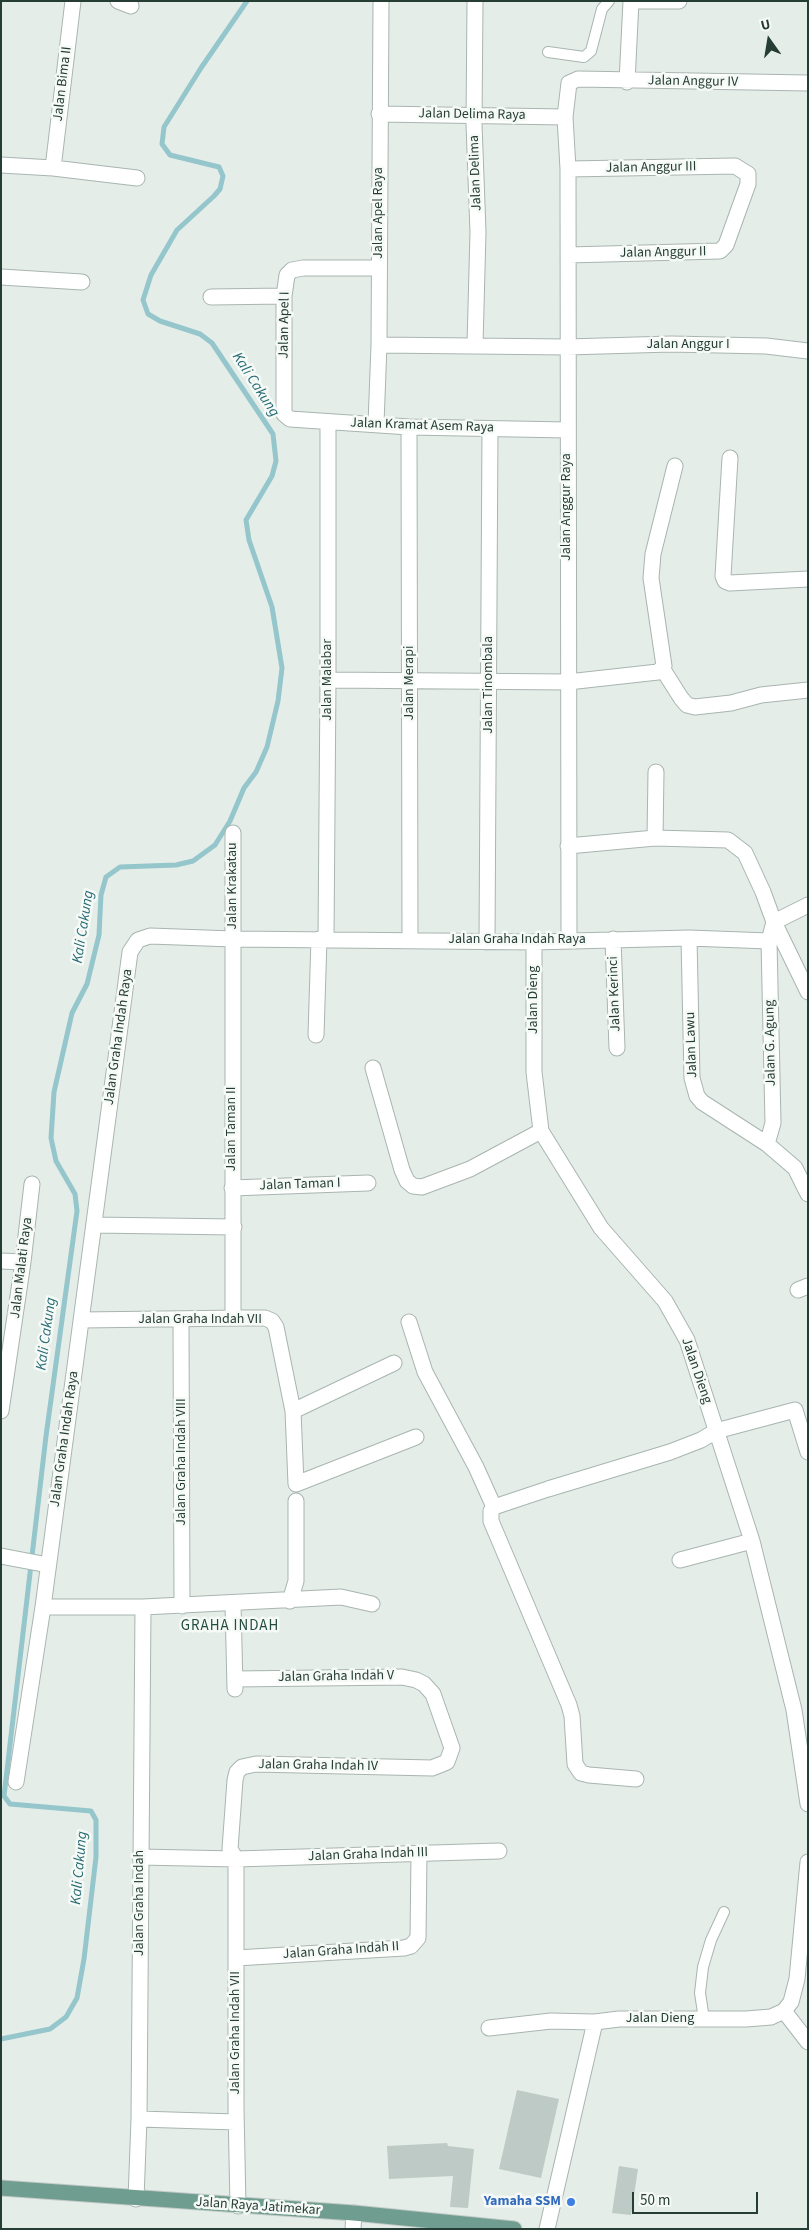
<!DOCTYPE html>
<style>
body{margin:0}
#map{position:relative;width:809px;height:2230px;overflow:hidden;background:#e5ede9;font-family:"Source Sans 3",sans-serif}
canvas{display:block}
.frame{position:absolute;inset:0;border:2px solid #263d36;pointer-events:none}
.north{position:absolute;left:744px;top:15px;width:50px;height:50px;-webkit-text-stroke:4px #f6faf7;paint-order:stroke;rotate:347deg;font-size:14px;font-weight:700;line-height:20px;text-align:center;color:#263d36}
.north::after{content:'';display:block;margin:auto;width:18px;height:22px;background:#263d36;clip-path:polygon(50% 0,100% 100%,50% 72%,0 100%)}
.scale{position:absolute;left:632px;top:2192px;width:126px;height:22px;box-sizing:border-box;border:2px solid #263d36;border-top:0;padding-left:6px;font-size:15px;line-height:18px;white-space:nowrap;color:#263d36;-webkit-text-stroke:4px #f6faf7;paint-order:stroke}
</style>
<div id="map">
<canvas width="809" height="2230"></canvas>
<div class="frame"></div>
<div class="north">U</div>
<div class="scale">50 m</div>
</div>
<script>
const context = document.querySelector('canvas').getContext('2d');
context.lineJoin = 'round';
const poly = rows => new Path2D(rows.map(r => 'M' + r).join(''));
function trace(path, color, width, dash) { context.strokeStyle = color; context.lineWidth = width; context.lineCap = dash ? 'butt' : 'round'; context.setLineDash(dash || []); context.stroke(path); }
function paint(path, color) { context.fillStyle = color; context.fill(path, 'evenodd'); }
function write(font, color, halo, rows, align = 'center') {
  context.font = font + ' "Source Sans 3",sans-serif'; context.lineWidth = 5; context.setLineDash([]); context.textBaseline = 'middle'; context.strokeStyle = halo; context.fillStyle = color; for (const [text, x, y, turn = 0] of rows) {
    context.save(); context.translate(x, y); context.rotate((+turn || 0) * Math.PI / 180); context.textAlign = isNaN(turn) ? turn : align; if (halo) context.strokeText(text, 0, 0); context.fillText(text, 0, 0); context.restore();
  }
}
const stream = poly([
 [1,2039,50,2029,66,2017,77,1998,84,1959,96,1857,96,1820,91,1811,10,1804,4,1796,46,1436,77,1211,75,1194,56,1161,51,1138,54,1092,72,1013,87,984,99,935,101,895,106,877,120,867,176,865,193,861,215,845,230,821,244,788,256,772,267,747,278,701,282,668,272,607,249,540,246,520,272,476,276,461,273,434,212,343,200,334,160,321,148,314,143,300,151,275,177,230,214,196,220,189,223,176,219,167,170,155,162,144,164,127,201,68,247,1]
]);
const building = poly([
 [517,2090,559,2099,541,2178,499,2169],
 [447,2143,448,2146,474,2149,468,2208,450,2207,453,2176,389,2179,387,2146],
 [619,2166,638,2169,631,2215,612,2213]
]);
const service = poly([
 [548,52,584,57,591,51,602,9,609,1],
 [704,2019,700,1993,703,1967,711,1940,724,1912]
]);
const minor = poly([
 [118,1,131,6],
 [631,1,679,1],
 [627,82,631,1],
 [379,114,565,117],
 [1,165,53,168,137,178],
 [53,168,73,1],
 [568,255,720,251,726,245,748,184,748,174,735,166,568,169],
 [379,268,303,268,292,270,287,275,284,296,284,414,290,419,409,427,567,430],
 [1,277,82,282],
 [211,297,284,296],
 [379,345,567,347,671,344,766,346,808,351],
 [475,345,478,232,474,124,475,1],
 [376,424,379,345,381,1],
 [409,427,410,940],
 [730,458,723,576,725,581,730,583,808,579],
 [662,668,681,698,687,705,695,707,731,703,761,695,808,690],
 [328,680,568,682,658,672,664,666,651,578,653,554,675,466],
 [655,838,656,772],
 [568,846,655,838,728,840,745,853,763,892,774,922,808,992],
 [774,922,808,905],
 [689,938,692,1078,697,1096,702,1102,767,1144,795,1168,808,1194],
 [326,939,328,680,328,422],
 [613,939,617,1048],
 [569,941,568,169,565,117,569,83,578,79,808,83],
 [487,942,490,429],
 [534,942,534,1072,541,1131,601,1228,665,1301,687,1340,752,1541,794,1710,808,1804],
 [316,1035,319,939],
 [373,1068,402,1170,407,1181,413,1186,422,1187,470,1169,541,1131],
 [767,1144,773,1123,769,941],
 [232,1188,368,1183],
 [94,1225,234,1227],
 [1,1261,23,1262],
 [798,1290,808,1286],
 [233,1318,233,833],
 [181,1319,182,1606],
 [81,1320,243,1318,265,1318,272,1321,276,1327,293,1411,296,1484,416,1437],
 [409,1322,425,1372,476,1467,494,1507],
 [1,1411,23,1262,32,1184],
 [293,1411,394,1363],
 [1,1556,48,1565],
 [680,1560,752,1541],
 [290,1601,296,1581,296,1501],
 [233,1603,235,1689],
 [43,1607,143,1607,341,1597,372,1604],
 [235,1679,402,1677,416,1680,424,1684,433,1694,452,1748,447,1762,432,1768,256,1764,242,1767,237,1772,235,1780,230,1849,236,1859],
 [636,1779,589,1775,581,1773,575,1764,572,1716,569,1705,491,1521,491,1511,494,1507,548,1489,670,1452,701,1440,716,1431,795,1410,808,1452],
 [16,1782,43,1607,130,952,138,940,150,936,233,939,534,942,689,938,769,941,774,922],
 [140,1857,236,1859,499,1851],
 [236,1859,236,2109,238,2206],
 [236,1958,404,1948,411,1946,418,1938,419,1854],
 [784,2011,808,2042],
 [489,2028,551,2021,595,2022],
 [139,2119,236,2122],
 [136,2199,139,2119,143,1607],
 [353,2229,354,2213],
 [547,2229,595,2022,619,2019,746,2019,771,2017,784,2011,791,2002,797,1979,808,1862]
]);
const primary = poly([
 [1,2188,354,2213,514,2229]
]);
const markers = [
 [571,2202,5,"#3f7fe0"]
];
const streetNames = [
 ["Jalan Anggur IV",693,82,1],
 ["Jalan Bima II",63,84,-83],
 ["Jalan Delima Raya",472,115,1],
 ["Jalan Anggur III",651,168,-1],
 ["Jalan Delima",476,173,-92],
 ["Jalan Apel Raya",379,213,-90],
 ["Jalan Anggur II",663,253,-1],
 ["Jalan Apel I",285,325,-89],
 ["Jalan Anggur I",688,345],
 ["Jalan Kramat Asem Raya",422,426,2],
 ["Jalan Anggur Raya",567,507,-90],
 ["Jalan Malabar",328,680,-90],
 ["Jalan Merapi",410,683,-90],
 ["Jalan Tinombala",489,685,-90],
 ["Jalan Krakatau",233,886,-90],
 ["Jalan Graha Indah Raya",517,940],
 ["Jalan Kerinci",615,994,-92],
 ["Jalan Dieng",534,1000,-90],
 ["Jalan Graha Indah Raya",119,1037,-82],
 ["Jalan G. Agung",771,1043,-91],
 ["Jalan Lawu",692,1045,-92],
 ["Jalan Taman II",232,1129,-90],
 ["Jalan Taman I",300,1185,-2],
 ["Jalan Malati Raya",22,1268,-83],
 ["Jalan Graha Indah VII",200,1320],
 ["Jalan Dieng",696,1371,71],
 ["Jalan Graha Indah Raya",65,1439,-82],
 ["Jalan Graha Indah VIII",182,1462,-90],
 ["Jalan Graha Indah V",336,1677,-1],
 ["Jalan Graha Indah IV",318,1766,1],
 ["Jalan Graha Indah III",368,1855,-2],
 ["Jalan Graha Indah",140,1903,-90],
 ["Jalan Graha Indah II",341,1951,-4],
 ["Jalan Dieng",660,2019],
 ["Jalan Graha Indah VII",236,2033,-90],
 ["Jalan Raya Jatimekar",258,2207,4]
];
const shopNames = [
 ["Yamaha SSM",561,2202]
];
const waterNames = [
 ["Kali Cakung",255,385,57],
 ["Kali Cakung",84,927,-81],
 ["Kali Cakung",47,1334,-82],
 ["Kali Cakung",80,1868,-85]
];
const neighbourhoodNames = [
 ["GRAHA INDAH",230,1627]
];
trace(stream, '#94c6cb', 5);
paint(building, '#becac5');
trace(service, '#a8b5b0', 12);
trace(minor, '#a8b5b0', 17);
trace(primary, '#c2c9c7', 17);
trace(service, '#fff', 10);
trace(minor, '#fff', 15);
trace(primary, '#6f9d8f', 15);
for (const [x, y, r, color] of markers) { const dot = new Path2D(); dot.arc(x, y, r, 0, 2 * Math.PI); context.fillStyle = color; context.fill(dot); trace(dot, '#f6faf7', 2); }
write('14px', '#263d36', '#f6faf7', streetNames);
write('bold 14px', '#366cbe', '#f6faf7', shopNames, 'right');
write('italic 15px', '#266a73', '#f6faf7', waterNames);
context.letterSpacing = '1px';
write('15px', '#244d41', '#f6faf7', neighbourhoodNames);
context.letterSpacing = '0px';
</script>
